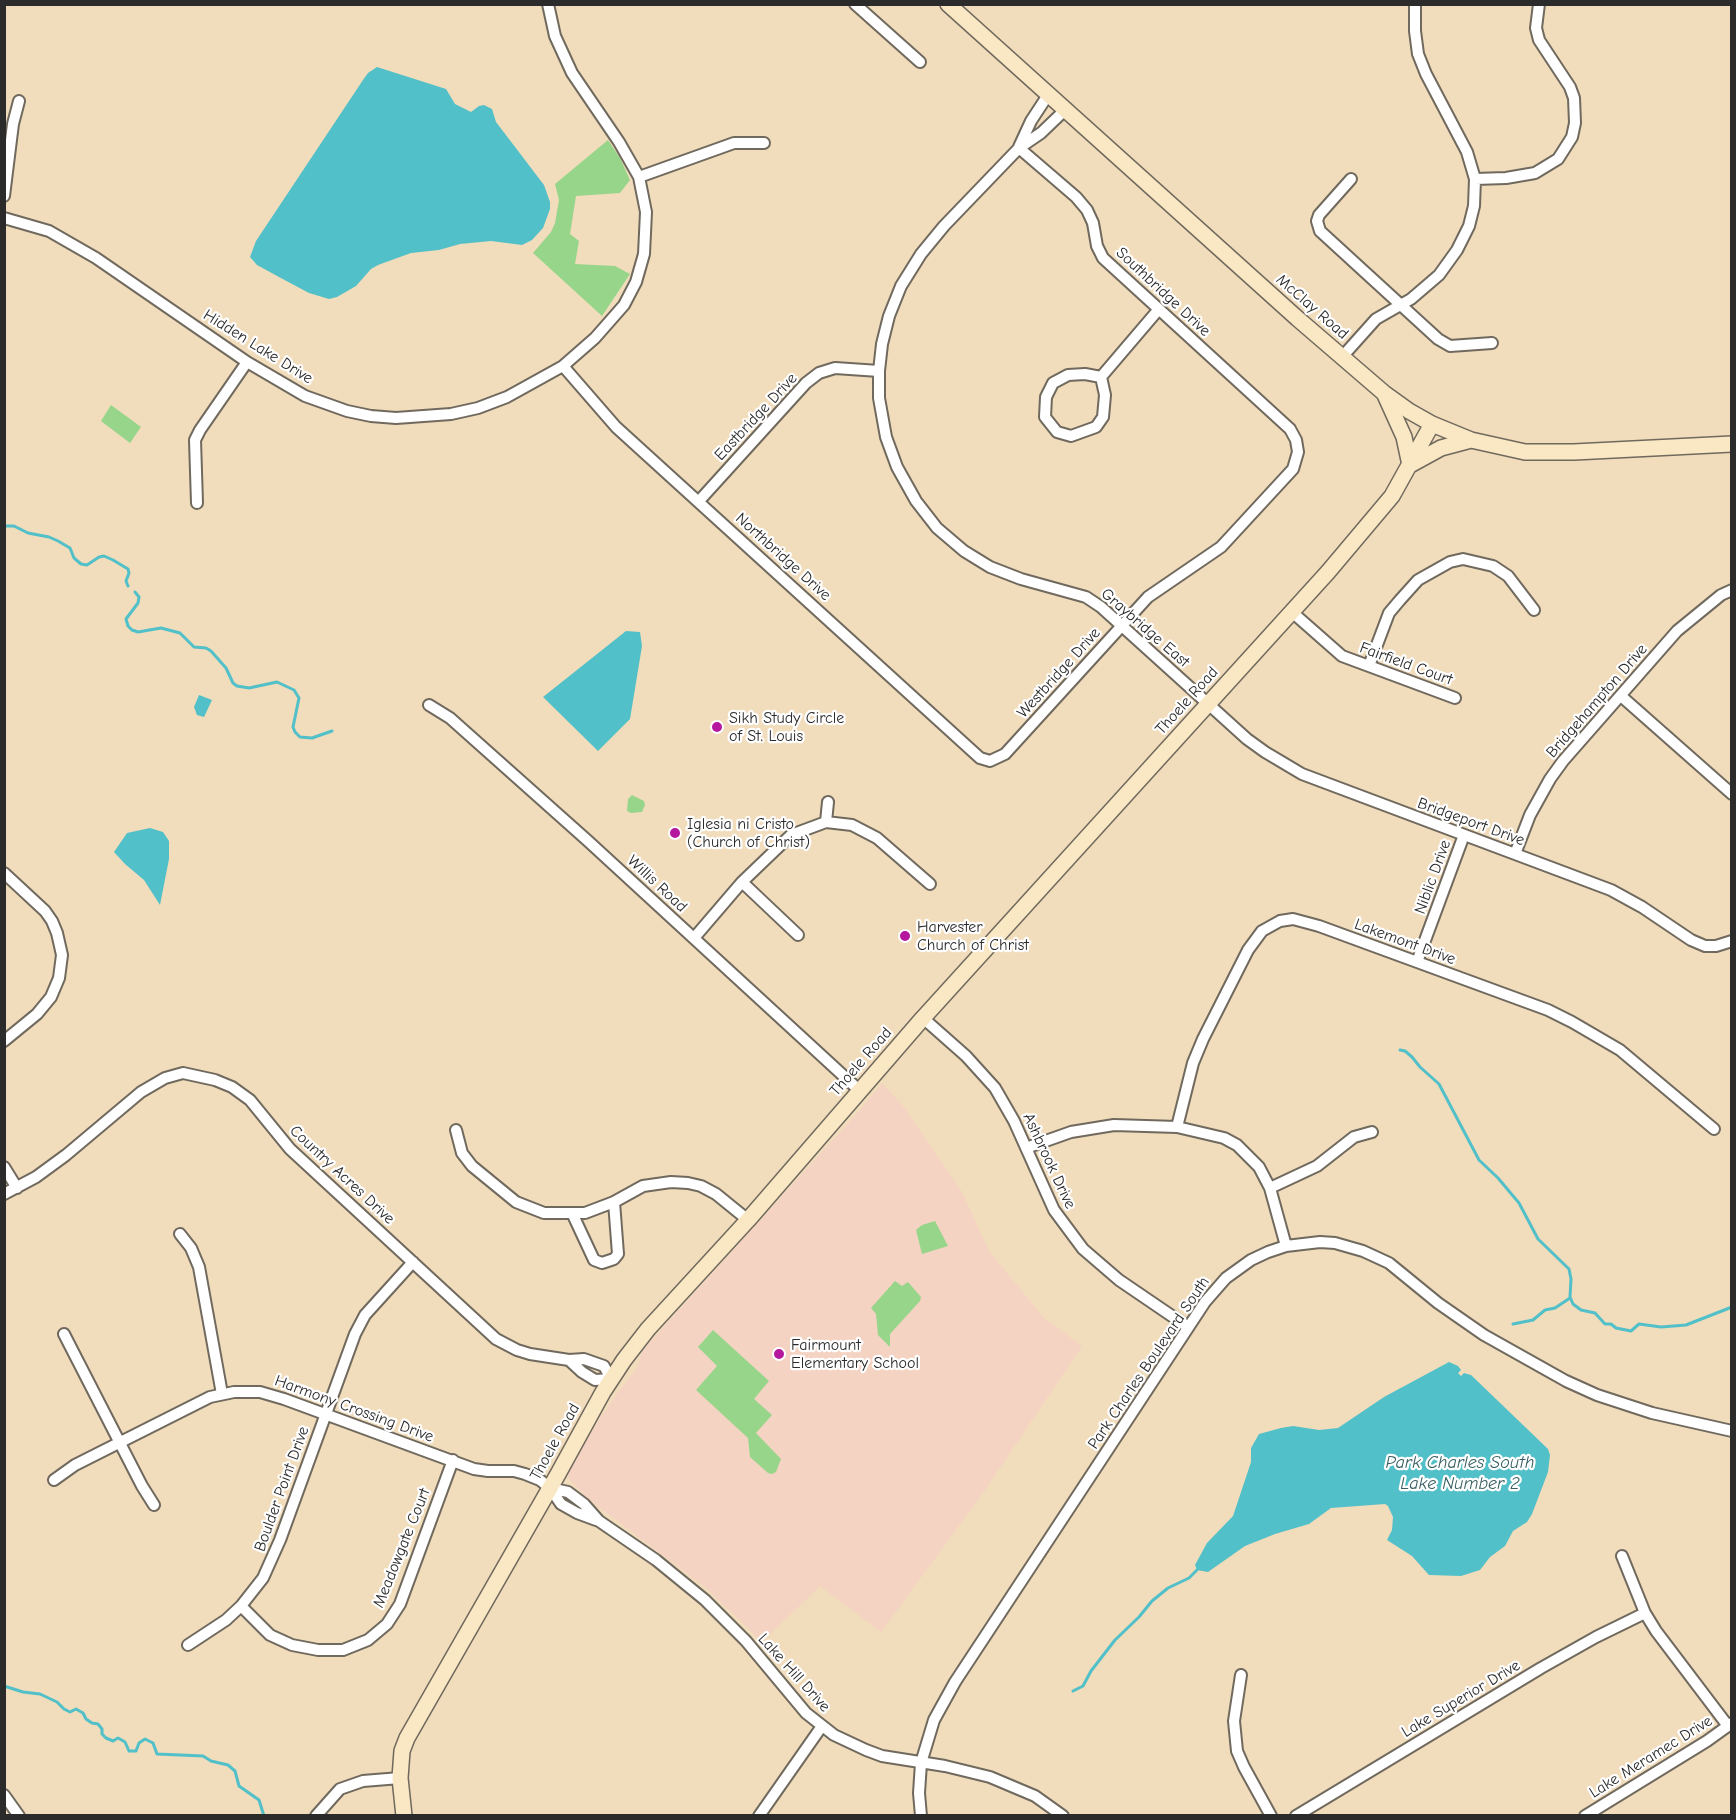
<!DOCTYPE html>
<style>
body{margin:0}
#map{position:relative;width:1736px;height:1820px;overflow:hidden;background:#f1dcbc;font-family:"Comic Neue",sans-serif}
canvas{display:block}
.frame{position:absolute;inset:0;border:6px solid #2b2b2b;pointer-events:none}
</style>
<div id="map">
<canvas width="1736" height="1820"></canvas>
<div class="frame"></div>
</div>
<script>
const context = document.querySelector('canvas').getContext('2d');
context.lineJoin = 'round';
function paint(path, color) { context.fillStyle = color; context.fill(path, 'evenodd'); }
const poly = rows => new Path2D(rows.map(r => 'M' + r).join(''));
function trace(path, color, width, dash) { context.strokeStyle = color; context.lineWidth = width; context.lineCap = dash ? 'butt' : 'round'; context.setLineDash(dash || []); context.stroke(path); }
function write(font, color, halo, rows, align = 'center') {
  context.font = font + ' "Comic Neue",sans-serif'; context.lineWidth = 4.5; context.setLineDash([]); context.textBaseline = 'middle'; context.strokeStyle = halo; context.fillStyle = color; for (const [text, x, y, turn = 0] of rows) {
    context.save(); context.translate(x, y); context.rotate((+turn || 0) * Math.PI / 180); context.textAlign = isNaN(turn) ? turn : align; if (halo) context.strokeText(text, 0, 0); context.fillText(text, 0, 0); context.restore();
  }
}
const built = poly([
 [882,1083,903,1106,962,1192,989,1251,1044,1318,1082,1346,983,1493,881,1632,820,1586,762,1642,706,1588,587,1498,570,1480,568,1474,587,1438,619,1391,638,1367,642,1351,859,1111]
]);
const green = poly([
 [608,140,620,158,630,180,620,193,576,196,570,234,579,241,575,264,615,266,630,274,602,316,533,253,551,232,555,223,559,200,555,184],
 [111,405,141,427,130,443,101,421],
 [632,795,644,801,645,805,642,812,631,813,627,811,628,799],
 [935,1221,948,1246,922,1254,916,1230,922,1225],
 [895,1281,902,1286,908,1282,921,1297,920,1301,890,1334,890,1347,878,1335,876,1314,871,1308],
 [713,1330,769,1381,754,1399,772,1415,756,1433,781,1459,776,1472,772,1474,768,1473,750,1457,748,1438,696,1390,717,1366,698,1347]
]);
const water = poly([
 [377,67,446,89,455,104,471,112,479,106,484,105,492,109,496,122,544,185,550,202,550,209,543,228,532,240,522,245,491,241,460,244,439,250,411,253,378,265,371,269,356,286,337,297,329,299,309,293,279,277,257,265,250,257,256,241,363,80,368,73],
 [626,631,640,632,642,646,630,719,598,751,543,697],
 [199,695,212,700,204,717,197,715,194,707],
 [150,828,163,832,169,841,169,859,160,905,144,880,125,864,114,852,127,833],
 [1449,1362,1458,1366,1461,1370,1458,1373,1461,1376,1464,1373,1471,1375,1548,1449,1550,1455,1548,1472,1532,1514,1527,1522,1513,1531,1505,1546,1490,1557,1480,1570,1461,1576,1429,1575,1412,1556,1387,1540,1392,1530,1393,1517,1388,1506,1385,1504,1331,1508,1309,1524,1275,1534,1245,1546,1208,1572,1197,1570,1195,1565,1207,1543,1233,1516,1251,1462,1251,1448,1259,1434,1281,1428,1293,1426,1319,1430,1338,1428,1384,1397]
]);
const stream = poly([
 [4,526,14,526,28,533,49,537,58,541,70,548,74,558,81,564,87,565,99,557,104,556,113,560,128,569,129,573,126,581,128,586],
 [135,592,139,597,138,603,126,619,128,626,132,630,138,632,161,628,180,633,194,647,206,648,211,651,226,668,233,683,237,686,249,688,277,682,294,690,299,698,293,727,295,732,300,737,312,738,332,731],
 [1400,1050,1405,1051,1412,1057,1420,1067,1439,1084,1479,1160,1498,1178,1519,1203,1538,1239,1569,1269,1571,1279,1570,1297,1573,1304,1581,1310,1595,1313,1605,1324,1611,1324,1616,1328,1631,1331,1639,1324,1661,1327,1686,1325,1732,1307],
 [1513,1324,1533,1320,1545,1310,1555,1308,1570,1298],
 [4,1686,23,1692,40,1694,57,1702,64,1709,70,1712,76,1709,83,1713,86,1719,92,1723,98,1724,102,1729,102,1734,106,1738,113,1741,118,1738,125,1742,129,1751,136,1751,139,1743,145,1739,153,1743,157,1754,203,1756,211,1761,228,1765,235,1771,239,1786,259,1800,264,1816],
 [1073,1691,1083,1686,1091,1671,1115,1640,1139,1617,1152,1601,1168,1588,1189,1578,1197,1570]
]);
const minor = poly([
 [855,4,920,62],
 [1065,110,1041,133,1019,148,944,226,921,254,901,286,889,316,882,344,879,371,879,398,886,437,897,467,916,501,937,528,964,551,990,567,1021,579,1086,597,1101,607,1247,739,1265,752,1302,774,1611,890,1642,907,1691,940,1705,946,1716,946,1732,941],
 [1019,147,1031,121,1048,95],
 [639,177,734,143,764,143],
 [1351,179,1319,215,1317,221,1320,231,1438,339,1450,346,1492,343],
 [1475,179,1506,178,1535,173,1558,159,1572,137,1575,123,1574,98,1570,87,1539,40,1536,28,1539,4],
 [4,196,13,124,19,101],
 [4,218,49,231,96,258,247,362,305,396,347,411,371,416,396,418,451,414,478,408,507,397,563,366,595,338,624,305,636,282,644,254,646,212,639,177,619,142,572,73,555,36,548,4],
 [1342,357,1376,319,1411,299,1439,275,1457,250,1469,226,1474,206,1475,179,1467,152,1426,74,1418,54,1415,31,1415,4],
 [563,366,616,427,980,758,990,761,1005,754,1148,597,1221,547,1293,469,1298,452,1296,440,1290,429,1103,258,1097,246,1093,223,1087,210,1076,197,1019,148],
 [1101,377,1085,374,1068,375,1053,383,1046,397,1045,417,1057,432,1071,436,1096,427,1103,417,1105,395,1101,377,1159,309],
 [699,501,806,383,819,373,835,368,879,371],
 [197,503,195,440,200,430,247,362],
 [1292,612,1342,656,1455,698],
 [1369,666,1389,613,1400,600,1418,580,1450,562,1463,559,1493,566,1508,576,1534,610],
 [1621,696,1732,794],
 [429,705,450,718,588,841,860,1091],
 [826,822,828,802],
 [1515,854,1530,815,1550,779,1563,761,1677,631,1721,595,1732,590],
 [4,873,45,911,52,921,57,933,62,955,59,978,51,997,37,1014,4,1041],
 [742,882,798,935],
 [694,938,742,882,791,835,826,822,852,825,877,838,930,884],
 [1417,962,1464,835],
 [923,1018,966,1056,995,1088,1014,1121,1054,1210,1083,1249,1119,1280,1188,1327],
 [1177,1127,1193,1063,1203,1039,1248,950,1262,931,1280,921,1293,919,1319,926,1548,1010,1572,1022,1620,1050,1714,1129],
 [456,1130,462,1153,472,1166,516,1202,544,1213,585,1213,614,1202,643,1186,671,1182,688,1183,701,1186,716,1194,748,1220],
 [1026,1148,1071,1132,1114,1125,1177,1127,1224,1138,1237,1145,1259,1167,1270,1188,1286,1246],
 [4,1167,17,1188],
 [1270,1188,1317,1166,1354,1137,1372,1132],
 [4,1194,36,1177,66,1155,141,1092,165,1078,183,1073,215,1080,232,1087,250,1100,290,1149,496,1339,517,1350,530,1354,569,1360,584,1359,604,1366,611,1379,595,1380,582,1372,569,1360],
 [573,1215,594,1260,602,1263,614,1259,618,1254,614,1202],
 [180,1234,191,1248,199,1267,222,1394],
 [64,1334,142,1486,154,1505],
 [54,1480,75,1465,210,1397,234,1392,260,1392,284,1399,474,1469,488,1471,514,1471,525,1474,540,1480,550,1488,561,1504,577,1513,596,1520],
 [550,1488,568,1492,584,1504,599,1521,656,1560,705,1600,746,1641,806,1713,834,1735,866,1750,882,1756,945,1766,990,1777,1035,1796,1063,1816],
 [1622,1556,1645,1613,1656,1631,1728,1726],
 [241,1606,270,1635,292,1645,318,1650,343,1650,368,1640,387,1624,400,1604,453,1460],
 [188,1645,226,1620,241,1606,263,1578,280,1540,355,1334,365,1315,413,1262],
 [1241,1675,1234,1721,1237,1751,1244,1767,1271,1816],
 [4,1795,19,1816],
 [316,1816,340,1789,363,1781,400,1778],
 [759,1816,822,1726],
 [921,1816,919,1793,921,1763,934,1720,955,1682,1205,1302,1226,1278,1251,1260,1268,1252,1286,1246,1320,1242,1335,1243,1363,1251,1389,1263,1438,1303,1484,1335,1566,1381,1597,1395,1652,1413,1732,1431],
 [1296,1816,1541,1668,1596,1637,1645,1613],
 [1585,1816,1707,1741,1732,1723]
]);
const secondary = poly([
 [948,4,1298,319,1384,393,1409,411,1432,424,1471,440,1525,452,1574,452,1732,444],
 [1385,395,1404,437,1410,465],
 [1410,465,1441,448,1471,440],
 [404,1816,400,1778,402,1751,407,1738,558,1474,603,1392,624,1360,648,1329,748,1220,923,1018,1328,572,1392,496,1432,424]
]);
const markers = [
 [717,727,6,"#b5179e"],
 [675,833,6,"#b5179e"],
 [905,936,6,"#b5179e"],
 [779,1354,6,"#b5179e"]
];
const streetNames = [
 ["Southbridge Drive",1163,292,43],
 ["McClay Road",1312,307,41],
 ["Hidden Lake Drive",258,347,32],
 ["Eastbridge Drive",756,417,-47],
 ["Northbridge Drive",783,557,42],
 ["Graybridge East",1145,628,41],
 ["Fairfield Court",1406,664,20],
 ["Westbridge Drive",1059,673,-48],
 ["Thoele Road",1187,701,-48],
 ["Bridgehampton Drive",1597,701,-49],
 ["Bridgeport Drive",1471,822,20],
 ["Niblic Drive",1433,877,-70],
 ["Willis Road",657,884,43],
 ["Lakemont Drive",1405,942,20],
 ["Thoele Road",861,1062,-49],
 ["Ashbrook Drive",1049,1161,65],
 ["Country Acres Drive",342,1175,43],
 ["Park Charles Boulevard South",1149,1363,-56],
 ["Harmony Crossing Drive",354,1409,20],
 ["Thoele Road",555,1442,-61],
 ["Boulder Point Drive",282,1489,-70],
 ["Meadowgate Court",402,1548,-68],
 ["Lake Hill Drive",794,1673,48],
 ["Lake Superior Drive",1461,1699,-31],
 ["Lake Meramec Drive",1651,1757,-32]
];
const poiNames = [
 ["Sikh Study Circle",729,718],
 ["of St. Louis",729,736],
 ["Iglesia ni Cristo",687,824],
 ["(Church of Christ)",687,842],
 ["Harvester",917,927],
 ["Church of Christ",917,945],
 ["Fairmount",791,1345],
 ["Elementary School",791,1363]
];
const waterNames = [
 ["Park Charles South",1460,1463],
 ["Lake Number 2",1460,1484]
];
paint(built, '#f5d3c2');
paint(green, '#97d58a');
paint(water, '#52c0c8');
trace(stream, '#52c0c8', 3);
trace(minor, '#70695e', 14);
trace(secondary, '#70695e', 18);
trace(minor, '#fff', 10);
trace(secondary, '#fae7c3', 15);
for (const [x, y, r, color] of markers) { const dot = new Path2D(); dot.arc(x, y, r, 0, 2 * Math.PI); context.fillStyle = color; context.fill(dot); trace(dot, '#fff', 2); }
write('16px', '#2b2b2b', '#fff', streetNames);
write('16px', '#2b2b2b', '#fff', poiNames, 'left');
write('italic 18px', '#395f62', '#fff', waterNames);
</script>
